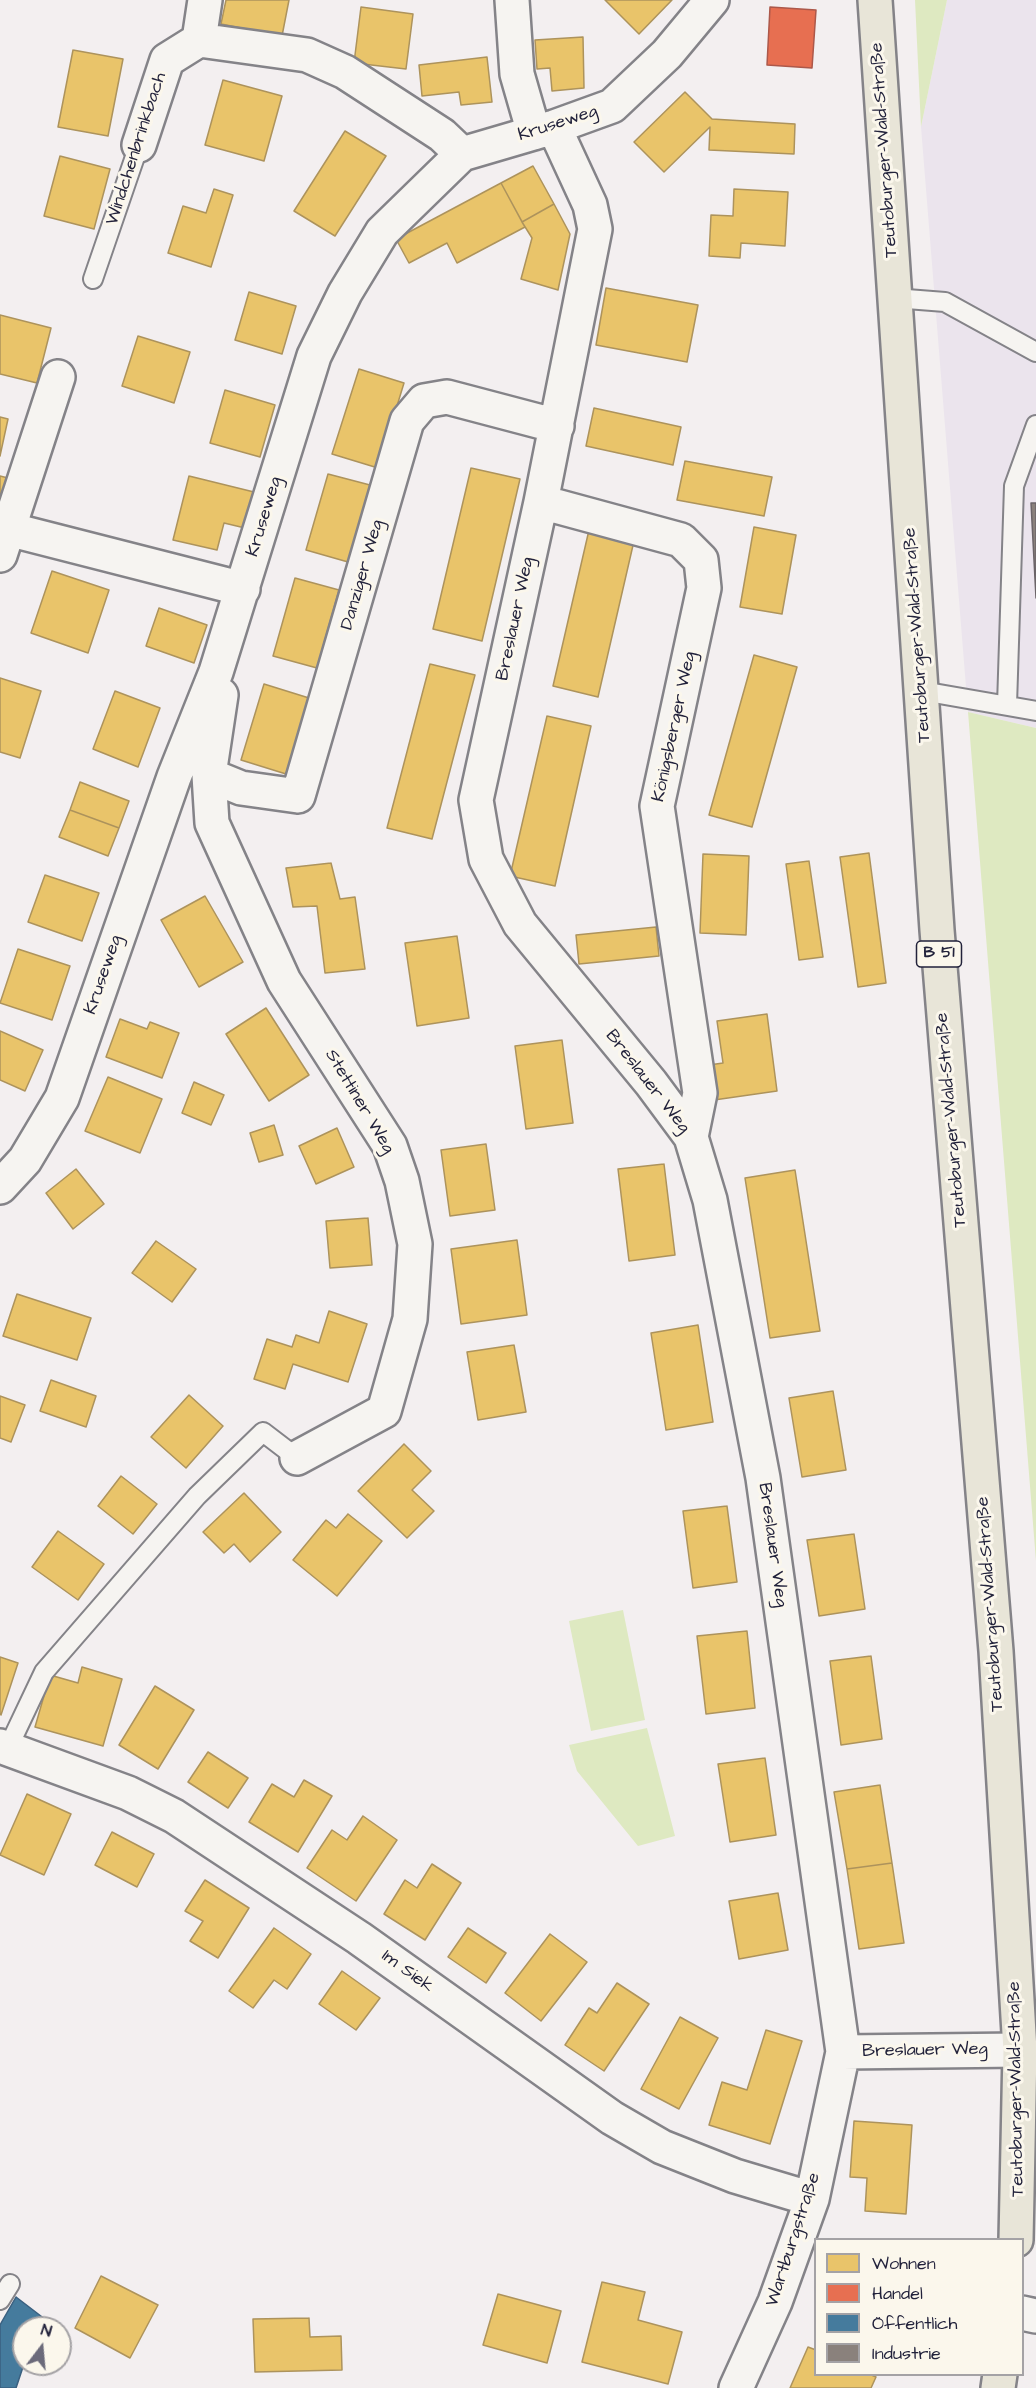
<!DOCTYPE html>
<meta charset="utf-8">
<style>
body{margin:0}
#map{position:relative;width:1036px;height:2388px;overflow:hidden;background:#f3eff0;font-family:"Architects Daughter",sans-serif}
canvas{display:block}
.legend{position:absolute;left:814px;top:2238px;width:210px;height:138px;box-sizing:border-box;background:#fbf7ec;border:2px solid #a4a2a5;margin:0;padding:8px 10px;list-style:none;font-size:18px;color:#22223b}
.legend li{display:flex;align-items:center;gap:12px;height:30px}
.legend b{width:30px;border:2px solid #a4a2a5}
.north{position:absolute;left:12px;top:2316px;width:60px;height:60px;box-sizing:border-box;background:#fbf7ec;border:2px solid #a4a2a5;border-radius:50%;rotate:16deg;font-size:16px;font-weight:700;line-height:24px;text-align:center;color:#22223b}
.north::after{content:'';display:block;margin:auto;width:21px;height:27px;background:#6b6a7a;clip-path:polygon(50% 0,100% 100%,50% 72%,0 100%)}
</style>
<div id="map">
<canvas width="1036" height="2388"></canvas>
<ul class="legend">
<li><b style="height:16px;background:#e9c46a"></b>Wohnen</li>
<li><b style="height:16px;background:#e76f51"></b>Handel</li>
<li><b style="height:16px;background:#457b9d"></b>Öffentlich</li>
<li><b style="height:16px;background:#8a817c"></b>Industrie</li>
</ul>
<div class="north">N</div>
</div>
<script>
const context = document.querySelector('canvas').getContext('2d');
context.lineJoin = 'round';
function paint(path, color) { context.fillStyle = color; context.fill(path, 'evenodd'); }
const poly = rows => new Path2D(rows.map(r => 'M' + r).join(''));
function trace(path, color, width, dash) { context.strokeStyle = color; context.lineWidth = width; context.lineCap = dash ? 'butt' : 'round'; context.setLineDash(dash || []); context.stroke(path); }
function write(font, color, halo, rows, align = 'center') {
  context.font = font + ' "Architects Daughter",sans-serif'; context.lineWidth = 6; context.setLineDash([]); context.textBaseline = 'middle'; context.strokeStyle = halo; context.fillStyle = color; for (const [text, x, y, turn = 0] of rows) {
    context.save(); context.translate(x, y); context.rotate((+turn || 0) * Math.PI / 180); context.textAlign = isNaN(turn) ? turn : align; if (halo) context.strokeText(text, 0, 0); context.fillText(text, 0, 0); context.restore();
  }
}
const built = poly([
 [947,0,1036,0,1036,728,968,712,921,127]
]);
const green = poly([
 [915,0,947,0,921,127],
 [968,712,1036,728,1036,1561],
 [623,1610,645,1720,591,1731,569,1621],
 [647,1728,675,1836,638,1846,577,1771,569,1745]
]);
const homes = poly([
 [226,0,289,0,282,36,221,24,226,0],
 [605,0,672,0,639,34,605,0],
 [361,7,413,14,406,69,354,63,361,7],
 [583,37,584,88,552,91,550,68,537,69,535,40,583,37],
 [73,50,123,59,108,136,58,127,73,50],
 [487,57,492,102,461,105,459,92,422,96,419,65,487,57],
 [223,80,282,96,264,161,205,145,223,80],
 [685,92,712,119,795,124,794,154,709,150,710,127,664,172,634,142,685,92],
 [345,131,386,156,335,236,294,211,345,131],
 [60,156,110,169,94,229,44,216,60,156],
 [533,166,554,204,522,222,501,183,533,166],
 [501,183,525,227,457,263,447,243,409,263,396,239,501,183],
 [214,189,233,195,211,267,168,253,183,206,206,213,214,189],
 [734,189,788,192,785,246,741,243,740,258,709,256,711,215,733,216,734,189],
 [554,204,570,234,558,290,521,279,532,238,522,222,554,204],
 [606,288,698,305,687,362,596,345,606,288],
 [249,292,296,306,282,354,235,340,249,292],
 [0,315,51,328,37,383,0,374,0,315],
 [138,336,190,352,174,403,122,386,138,336],
 [359,369,404,383,378,468,332,454,359,369],
 [225,390,275,405,260,457,210,443,225,390],
 [594,408,681,427,673,465,586,446,594,408],
 [0,417,8,419,0,456,0,417],
 [685,461,772,477,764,516,677,500,685,461],
 [471,468,520,479,482,641,433,629,471,468],
 [328,474,370,485,348,562,306,550,328,474],
 [0,476,8,478,0,502,0,476],
 [189,476,254,492,245,528,224,523,217,550,173,540,189,476],
 [754,527,796,535,782,614,740,607,754,527],
 [589,530,634,541,598,697,553,686,589,530],
 [52,571,109,590,88,653,31,633,52,571],
 [295,578,339,590,317,668,273,656,295,578],
 [159,608,207,625,194,663,146,646,159,608],
 [754,655,797,667,752,827,709,815,754,655],
 [430,664,475,675,432,839,387,828,430,664],
 [0,678,41,691,20,758,0,752,0,678],
 [264,684,309,698,286,774,241,760,264,684],
 [115,691,160,708,138,767,93,749,115,691],
 [547,716,591,726,555,886,510,876,547,716],
 [80,782,129,801,119,828,70,810,80,782],
 [70,810,119,828,108,856,59,837,70,810],
 [869,853,886,983,858,987,840,857,869,853],
 [703,854,749,856,746,935,700,933,703,854],
 [809,861,823,957,799,960,786,864,809,861],
 [331,863,340,899,355,897,365,969,325,973,317,906,293,907,286,868,331,863],
 [45,875,99,893,82,941,28,922,45,875],
 [205,896,243,962,199,987,161,920,205,896],
 [656,927,659,956,579,964,576,935,656,927],
 [457,936,469,1018,417,1026,405,943,457,936],
 [18,949,70,966,52,1020,0,1003,18,949],
 [266,1008,309,1075,269,1101,226,1034,266,1008],
 [767,1014,777,1091,714,1100,709,1065,723,1063,717,1021,767,1014],
 [120,1019,147,1029,150,1022,179,1033,162,1078,106,1057,120,1019],
 [0,1031,43,1050,25,1091,0,1080,0,1031],
 [562,1040,573,1123,526,1129,515,1046,562,1040],
 [108,1077,162,1099,140,1153,85,1131,108,1077],
 [194,1082,224,1095,211,1125,182,1113,194,1082],
 [274,1125,283,1155,259,1162,250,1133,274,1125],
 [337,1128,354,1167,316,1184,299,1146,337,1128],
 [486,1144,495,1210,450,1216,441,1150,486,1144],
 [664,1164,675,1255,629,1261,618,1169,664,1164],
 [76,1169,104,1204,73,1229,46,1193,76,1169],
 [795,1170,820,1331,770,1338,745,1178,795,1170],
 [368,1218,372,1265,330,1268,326,1221,368,1218],
 [517,1240,527,1315,461,1324,451,1249,517,1240],
 [156,1241,196,1269,172,1302,132,1273,156,1241],
 [17,1294,91,1318,77,1360,3,1336,17,1294],
 [329,1311,367,1324,348,1382,293,1364,285,1389,254,1379,267,1339,292,1347,296,1335,319,1343,329,1311],
 [698,1325,713,1422,666,1430,651,1333,698,1325],
 [514,1345,526,1412,478,1420,467,1352,514,1345],
 [51,1380,96,1396,86,1427,40,1411,51,1380],
 [833,1391,846,1470,802,1477,789,1398,833,1391],
 [189,1395,223,1426,186,1468,151,1437,189,1395],
 [0,1396,25,1405,11,1442,0,1438,0,1396],
 [404,1444,431,1471,412,1490,434,1511,407,1538,358,1491,404,1444],
 [121,1476,157,1504,133,1534,98,1506,121,1476],
 [244,1493,281,1532,250,1562,234,1544,224,1553,203,1532,244,1493],
 [727,1506,737,1582,693,1588,683,1511,727,1506],
 [348,1514,382,1541,337,1596,293,1560,326,1520,336,1528,348,1514],
 [58,1531,104,1564,78,1600,32,1567,58,1531],
 [854,1534,865,1609,819,1616,807,1540,854,1534],
 [747,1631,755,1708,706,1714,697,1636,747,1631],
 [871,1656,882,1739,841,1745,830,1661,871,1656],
 [0,1657,18,1663,1,1715,0,1714,0,1657],
 [82,1667,122,1679,103,1746,35,1727,50,1675,78,1683,82,1667],
 [155,1686,194,1710,158,1769,119,1745,155,1686],
 [208,1752,248,1778,228,1808,188,1782,208,1752],
 [765,1758,776,1835,730,1842,718,1764,765,1758],
 [304,1780,332,1796,298,1852,249,1822,272,1784,294,1797,304,1780],
 [880,1785,892,1863,847,1869,834,1792,880,1785],
 [27,1794,71,1814,44,1875,0,1855,27,1794],
 [363,1816,397,1840,356,1901,307,1868,332,1830,347,1840,363,1816],
 [112,1832,154,1854,137,1887,95,1865,112,1832],
 [892,1863,904,1943,859,1949,847,1869,892,1863],
 [432,1864,461,1883,425,1940,384,1914,405,1880,417,1888,432,1864],
 [205,1880,249,1908,218,1958,190,1941,203,1921,185,1911,205,1880],
 [778,1893,788,1950,739,1959,729,1901,778,1893],
 [274,1928,311,1954,287,1989,274,1980,253,2008,229,1991,274,1928],
 [468,1928,506,1953,486,1983,448,1957,468,1928],
 [550,1934,587,1962,541,2021,505,1993,550,1934],
 [342,1971,380,1998,356,2030,319,2004,342,1971],
 [617,1983,649,2004,604,2071,565,2045,589,2008,597,2013,617,1983],
 [680,2017,718,2038,679,2109,641,2089,680,2017],
 [766,2030,802,2041,770,2144,709,2125,722,2082,747,2090,766,2030],
 [854,2121,912,2125,906,2214,865,2211,867,2178,850,2177,854,2121],
 [101,2276,158,2305,130,2358,75,2328,101,2276],
 [602,2282,645,2292,638,2320,682,2332,668,2384,582,2362,602,2282],
 [498,2294,561,2311,547,2363,483,2345,498,2294],
 [309,2318,310,2337,341,2336,342,2370,255,2372,253,2319,309,2318],
 [808,2347,816,2350,816,2374,869,2374,876,2377,871,2388,790,2388,808,2347]
]);
const shops = poly([
 [770,7,816,10,812,68,767,65,770,7]
]);
const public = poly([
 [16,2297,50,2323,47,2328,24,2328,24,2364,16,2388,0,2388,0,2325,16,2297]
]);
const industry = poly([
 [1031,503,1036,503,1036,598,1031,503]
]);
const service = poly([
 [93,279,139,145],
 [894,298,945,302,1036,352],
 [922,691,1036,711],
 [1007,705,1014,486,1036,425],
 [8,1748,44,1672,197,1496,263,1432,297,1458],
 [0,2300,10,2284]
]);
const minor = poly([
 [512,0,517,74,534,133],
 [199,40,205,0],
 [554,127,590,205,595,229,541,502,476,800,486,859,520,924,651,1083,691,1137,710,1200,763,1478,843,2052,1020,2050],
 [139,145,167,60,199,40,307,55,345,72,442,135,462,154],
 [541,502,681,540,701,560,704,588,657,806,700,1093,691,1137],
 [0,527,243,589],
 [0,555,58,377],
 [221,695,209,775,212,823,284,981,390,1146,402,1181,415,1244,410,1319,384,1411,297,1458],
 [209,775,241,788,298,796,407,421,424,401,447,397,557,426],
 [0,1187,25,1160,62,1098,174,777,216,672,314,356,345,293,382,232,462,154,554,127,612,106,667,54,712,0],
 [0,1746,128,1793,174,1816,359,1938,612,2118,662,2147,735,2176,812,2199],
 [1022,2313,1036,2316],
 [736,2388,775,2302,812,2199,843,2052]
]);
const primary = poly([
 [875,0,937,930,996,1651,1020,2050,1016,2240],
 [998,2388,1000,2374]
]);
const shields = [
 [939,954,45]
];
const shieldNames = [
 ["B 51",939,954]
];
const streetNames = [
 ["Kruseweg",558,124,-18],
 ["Windchenbrinkbach",137,149,-72],
 ["Teutoburger-Wald-Straße",885,150,-94],
 ["Kruseweg",265,517,-73],
 ["Danziger Weg",363,575,-74],
 ["Breslauer Weg",516,619,-78],
 ["Teutoburger-Wald-Straße",918,635,-94],
 ["Königsberger Weg",675,727,-78],
 ["Kruseweg",104,975,-71],
 ["Breslauer Weg",647,1082,52],
 ["Stettiner Weg",359,1102,59],
 ["Teutoburger-Wald-Straße",952,1120,-95],
 ["Breslauer Weg",772,1545,82],
 ["Teutoburger-Wald-Straße",991,1604,-94],
 ["Im Siek",407,1972,36],
 ["Breslauer Weg",925,2051,-1],
 ["Teutoburger-Wald-Straße",1017,2089,-91],
 ["Wartburgstraße",794,2240,-72]
];
paint(built, '#ebe4ed');
paint(green, '#dee9c1');
paint(homes, '#e9c46a');
trace(homes, '#ad935c', 1.5);
paint(shops, '#e76f51');
trace(shops, '#ac584a', 1.5);
paint(public, '#457b9d');
trace(public, '#3a6080', 1.5);
paint(industry, '#8a817c');
trace(industry, '#6b6468', 1.5);
trace(service, '#848388', 22);
trace(minor, '#848388', 38);
trace(primary, '#848388', 38);
trace(service, '#f6f4f1', 18);
trace(minor, '#f6f4f1', 33);
trace(primary, '#e8e5d8', 33);
for (const [x, y, w] of shields) { const box = new Path2D(); box.roundRect(x - w / 2, y - 13, w, 26, 4.5); context.fillStyle = '#fbf7ec'; context.fill(box); trace(box, '#22223b', 1.5); }
write('bold 16px', '#22223b', null, shieldNames);
write('18px', '#22223b', '#fbf7ec', streetNames);
</script>
